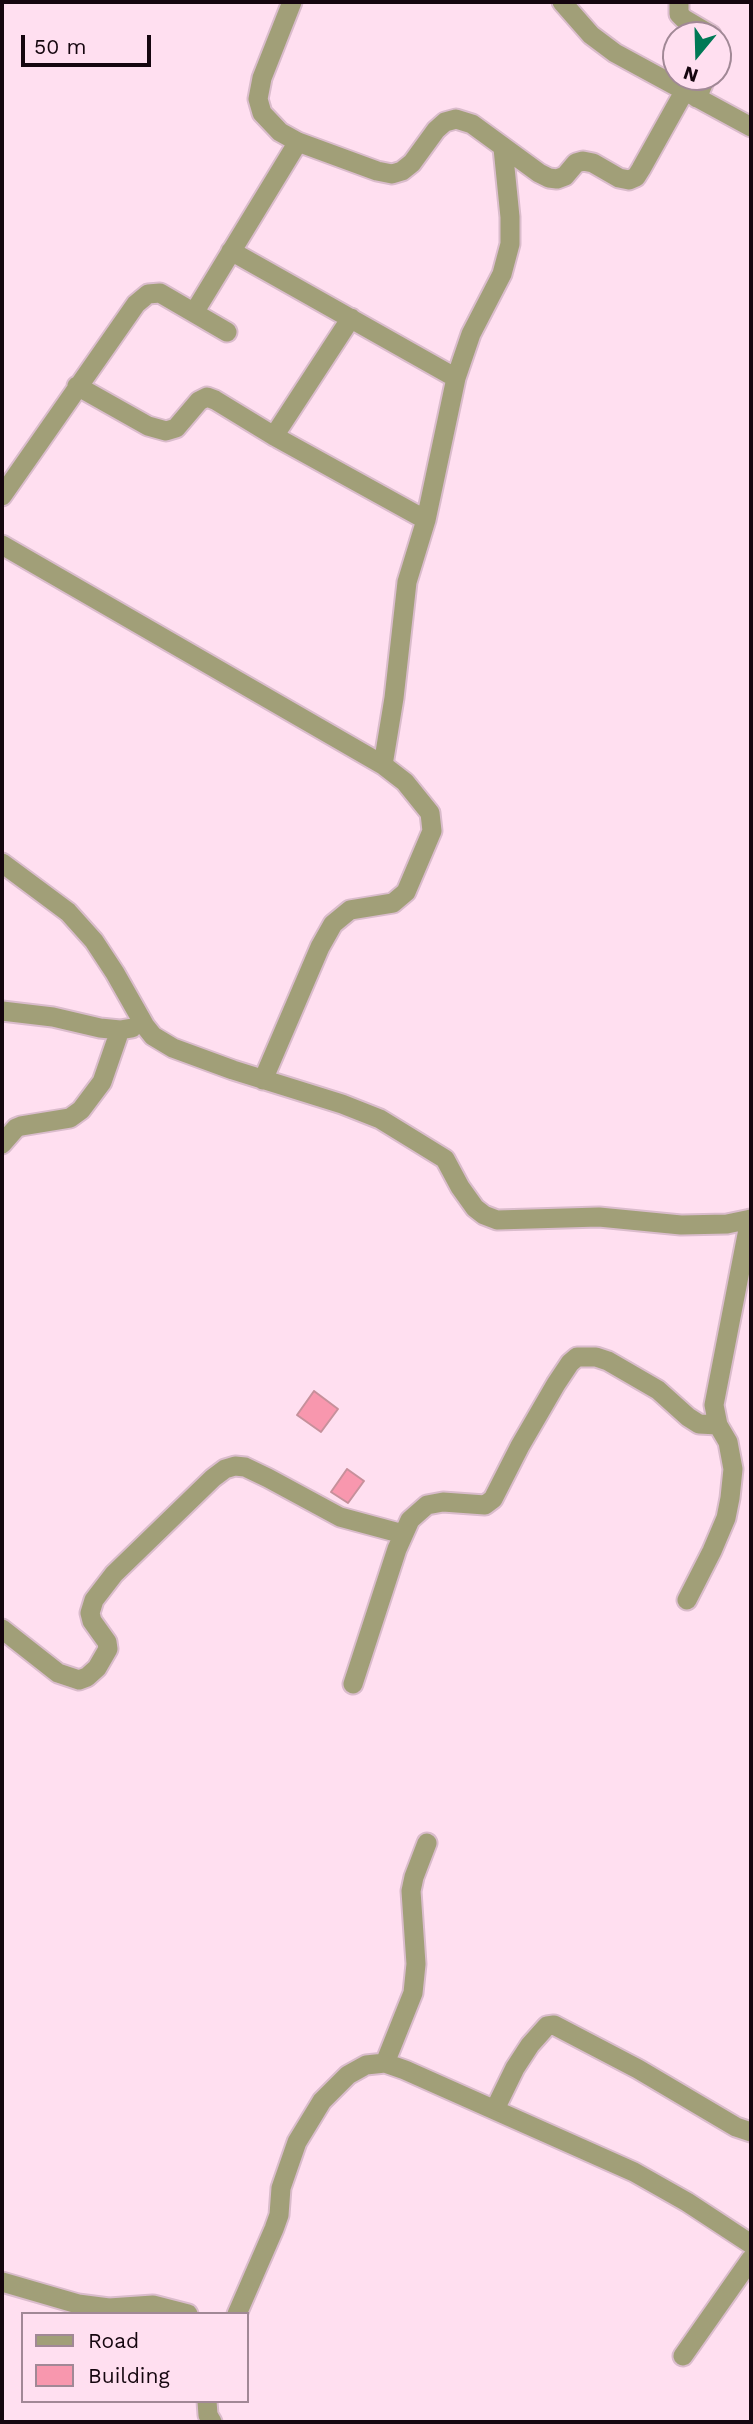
<!DOCTYPE html>
<style>
body{margin:0}
#map{position:relative;width:753px;height:2424px;overflow:hidden;background:#ffdff0;font-family:"Work Sans",sans-serif}
canvas{display:block}
.frame{position:absolute;inset:0;border:4px solid #15060f;pointer-events:none}
.legend{position:absolute;left:21px;top:2312px;width:228px;height:91px;box-sizing:border-box;background:#ffdff0;border:2px solid #a18896;margin:0;padding:9px 12px;list-style:none;font-size:21px;color:#15060f}
.legend li{display:flex;align-items:center;gap:14px;height:35px}
.legend b{width:35px;border:2px solid #a18896}
.north{position:absolute;left:662px;top:21px;width:70px;height:70px;box-sizing:border-box;background:#ffdff0;border:2px solid #a18896;border-radius:50%;rotate:199deg;font-size:19px;font-weight:700;line-height:28px;text-align:center;color:#15060f}
.north::after{content:'';display:block;margin:auto;width:24px;height:32px;background:#007956;clip-path:polygon(50% 0,100% 100%,50% 72%,0 100%)}
.scale{position:absolute;left:21px;top:35px;width:130px;height:32px;box-sizing:border-box;border:4px solid #15060f;border-top:0;padding-left:9px;font-size:21px;line-height:24px;white-space:nowrap;color:#15060f;-webkit-text-stroke:5px #ffdff0;paint-order:stroke}
</style>
<div id="map">
<canvas width="753" height="2424"></canvas>
<div class="frame"></div>
<ul class="legend">
<li><b style="height:9px;background:#a19f78"></b>Road</li>
<li><b style="height:19px;background:#f897ae"></b>Building</li>
</ul>
<div class="north">N</div>
<div class="scale">50 m</div>
</div>
<script>
const context = document.querySelector('canvas').getContext('2d');
context.lineJoin = 'round';
function paint(path, color) { context.fillStyle = color; context.fill(path, 'evenodd'); }
const poly = rows => new Path2D(rows.map(r => 'M' + r).join(''));
function trace(path, color, width, dash) { context.strokeStyle = color; context.lineWidth = width; context.lineCap = dash ? 'butt' : 'round'; context.setLineDash(dash || []); context.stroke(path); }
const building = poly([
 [314,1391,338,1409,321,1432,297,1415,314,1391],
 [347,1469,364,1481,348,1503,331,1492,347,1469]
]);
const minor = poly([
 [292,2,262,78,258,99,262,113,280,132,298,142,377,171,392,174,402,171,412,163,436,130,445,122,456,119,472,124,539,173,549,178,557,179,565,176,576,163,583,161,593,163,619,178,629,180,636,177,641,169,684,92],
 [562,2,591,35,615,53,751,127],
 [679,2,679,14,684,19,711,35],
 [697,98,706,77],
 [231,251,456,378],
 [195,311,298,142],
 [77,386,148,426,166,431,176,428,199,401,207,397,215,400,274,436,426,520],
 [274,436,351,318],
 [2,496,136,304,148,294,160,293,227,332],
 [2,545,383,765,405,782,430,813,432,831,406,892,393,903,350,910,333,924,320,947,263,1080],
 [383,765,394,698,407,582,426,520,456,378,471,334,502,274,510,244,510,217,503,148],
 [2,863,68,912,94,941,115,973,145,1026,153,1036,173,1048,233,1070,342,1104,380,1119,445,1159,460,1187,475,1208,484,1215,497,1220,599,1217,681,1225,727,1224,751,1219],
 [2,1011,53,1017,100,1028,120,1030,132,1028],
 [2,1144,16,1128,21,1126,70,1118,81,1110,102,1082,120,1030],
 [687,1600,712,1551,726,1518,730,1498,733,1469,728,1442,718,1425,714,1405,750,1219],
 [2,1629,58,1673,79,1680,87,1677,97,1668,108,1649,107,1642,92,1621,90,1613,94,1600,114,1574,213,1478,225,1469,235,1466,245,1467,268,1478,340,1517,403,1534],
 [353,1684,397,1549,410,1520,427,1505,443,1502,485,1505,493,1499,520,1446,556,1384,570,1363,577,1357,596,1357,608,1361,658,1390,688,1417,699,1424,718,1425],
 [385,2063,413,1993,416,1964,411,1891,414,1877,427,1843],
 [495,2109,515,2068,530,2045,547,2026,554,2025,638,2069,736,2127,751,2132],
 [2,2282,78,2304,109,2308,153,2305,188,2314],
 [237,2314,274,2229,279,2215,281,2188,297,2142,322,2101,348,2075,366,2065,385,2063,405,2070,634,2172,687,2202,751,2244],
 [683,2356,751,2259],
 [207,2401,208,2415,212,2422]
]);
paint(building, '#f897ae');
trace(building, '#c6909b', 2);
trace(minor, '#dabccc', 23);
trace(minor, '#a19f78', 19);
</script>
